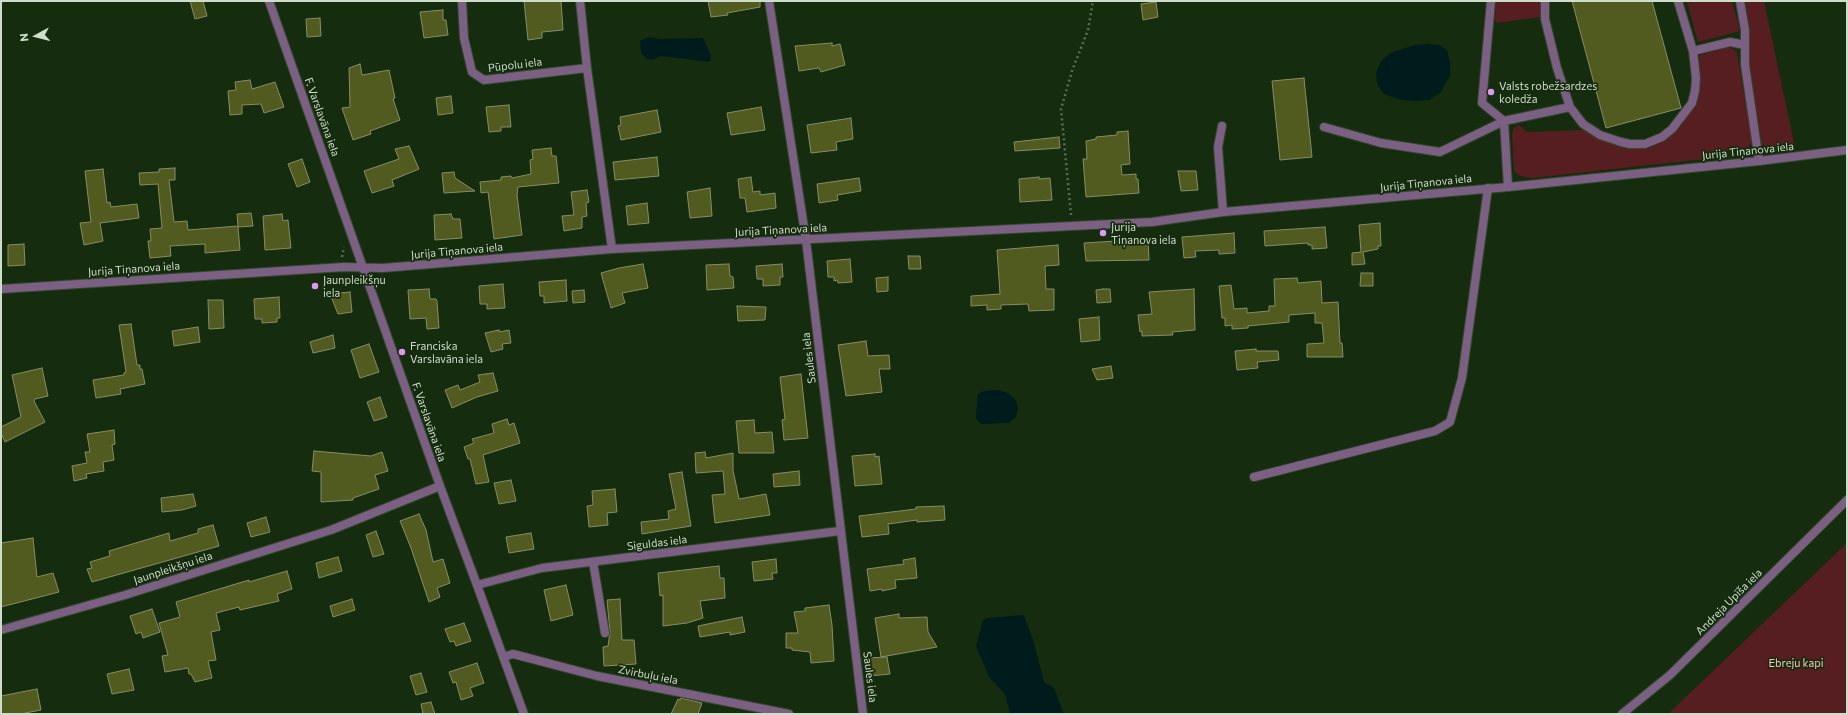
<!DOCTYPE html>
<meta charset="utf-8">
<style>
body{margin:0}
#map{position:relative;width:1848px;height:715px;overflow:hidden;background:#162c0f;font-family:Commissioner,sans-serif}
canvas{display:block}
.frame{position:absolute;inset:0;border:2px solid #cedcca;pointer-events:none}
.north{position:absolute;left:16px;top:16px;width:40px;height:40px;-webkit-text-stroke:3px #162c0f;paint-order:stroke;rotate:263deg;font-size:11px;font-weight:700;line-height:16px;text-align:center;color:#cedcca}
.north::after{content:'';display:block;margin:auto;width:14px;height:18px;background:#cedcca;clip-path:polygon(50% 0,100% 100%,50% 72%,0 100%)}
</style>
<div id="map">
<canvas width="1848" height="715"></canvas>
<div class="frame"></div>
<div class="north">N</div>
</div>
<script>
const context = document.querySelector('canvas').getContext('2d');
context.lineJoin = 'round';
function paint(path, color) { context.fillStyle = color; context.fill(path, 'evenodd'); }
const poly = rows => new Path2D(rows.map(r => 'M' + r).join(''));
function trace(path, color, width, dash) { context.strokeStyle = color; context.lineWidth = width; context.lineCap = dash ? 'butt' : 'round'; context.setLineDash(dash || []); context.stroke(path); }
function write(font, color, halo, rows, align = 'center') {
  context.font = font + ' Commissioner,sans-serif'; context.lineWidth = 3.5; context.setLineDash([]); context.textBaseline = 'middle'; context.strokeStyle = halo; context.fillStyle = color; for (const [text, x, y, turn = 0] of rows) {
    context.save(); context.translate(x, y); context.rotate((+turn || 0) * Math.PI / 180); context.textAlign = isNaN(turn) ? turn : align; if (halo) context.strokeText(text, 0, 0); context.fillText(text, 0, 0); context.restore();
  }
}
const green = poly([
 [1496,1,1540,1,1540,17,1497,23,1495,21],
 [1687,1,1732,1,1740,31,1698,42],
 [1743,1,1764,1,1795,148,1772,151,1766,148,1761,142,1749,67,1750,30],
 [1728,47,1735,50,1737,53,1752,141,1748,148,1730,151,1713,158,1532,178,1521,176,1514,171,1512,135,1513,129,1519,125,1527,132,1584,130,1600,139,1637,149,1649,148,1662,142,1681,126,1696,103,1700,87,1698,58,1700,55],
 [1847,543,1847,714,1668,714]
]);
const water = poly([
 [649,37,660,39,703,38,711,56,710,62,661,56,652,60,647,59,641,53,640,41],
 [1427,44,1439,45,1447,50,1450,63,1450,76,1440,93,1429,100,1416,101,1401,100,1384,94,1377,84,1376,73,1381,61,1389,54,1402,49,1415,45],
 [997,390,1008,393,1015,399,1018,408,1016,417,1009,423,981,424,976,419,976,413,978,394,984,391],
 [1024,615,1034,643,1044,682,1054,688,1064,714,1010,714,1005,694,989,677,976,646,983,620,988,618]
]);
const building = poly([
 [190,1,203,1,207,16,195,19,190,1],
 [524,1,561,1,563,30,542,32,542,38,528,40,524,1],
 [708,1,760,1,760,7,727,13,728,15,711,17,708,1],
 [1572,1,1652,1,1681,108,1606,128,1572,1],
 [1156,2,1158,17,1143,20,1141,4,1156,2],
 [443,10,443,20,446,20,448,35,424,38,420,12,443,10],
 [320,18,321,36,307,37,306,19,320,18],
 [832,43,832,46,840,44,845,65,821,72,819,68,799,71,795,46,832,43],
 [360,64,362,75,389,70,395,98,393,99,400,120,370,131,371,134,353,140,342,108,350,107,349,68,360,64],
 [1304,78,1312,157,1280,160,1272,81,1304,78],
 [250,80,252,89,275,82,284,107,264,113,261,104,242,105,242,114,230,115,228,91,236,90,235,82,250,80],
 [451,96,453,113,438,115,436,98,451,96],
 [509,105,511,127,501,127,501,131,489,132,486,107,509,105],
 [761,107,765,130,731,135,727,113,761,107],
 [657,110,661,132,621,140,618,126,621,125,620,117,657,110],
 [851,118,853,139,836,142,837,150,811,153,807,125,851,118],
 [1128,131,1130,164,1121,165,1122,175,1136,174,1136,179,1138,179,1139,193,1086,197,1083,159,1087,159,1086,141,1096,139,1096,137,1117,135,1117,132,1128,131],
 [1059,137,1060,148,1015,151,1014,142,1059,137],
 [409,146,419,169,392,180,394,186,372,193,364,171,399,159,395,149,409,146],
 [551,148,552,156,556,156,559,183,518,187,517,195,522,235,494,239,488,192,481,193,480,182,501,180,501,177,511,176,512,178,531,174,530,160,533,159,532,150,551,148],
 [657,157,659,176,615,180,613,162,657,157],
 [302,159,310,182,297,187,288,164,302,159],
 [175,168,175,180,169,180,174,222,187,221,188,230,238,226,237,214,251,213,253,226,238,227,240,250,205,253,205,244,170,246,171,256,150,258,148,241,151,241,150,229,162,228,158,184,140,185,139,173,159,172,159,169,175,168],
 [103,169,107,203,110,202,111,207,137,204,139,218,100,223,103,241,84,245,80,223,91,222,85,171,103,169],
 [1178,171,1196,171,1198,190,1181,191,1178,171],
 [454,172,455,178,475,191,444,193,442,173,454,172],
 [751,177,753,192,760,191,760,195,775,193,776,208,747,212,745,198,740,198,738,179,751,177],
 [1039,177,1039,179,1050,178,1052,200,1020,202,1019,179,1039,177],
 [859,178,861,191,837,195,838,200,819,203,817,184,859,178],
 [710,188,712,216,690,218,687,192,710,188],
 [587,190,589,202,586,203,587,216,582,217,582,228,564,231,562,216,574,215,571,192,587,190],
 [647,203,649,223,628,225,626,206,647,203],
 [282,214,283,221,288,220,291,248,265,250,263,216,282,214],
 [451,214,453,219,460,219,462,238,435,240,434,215,451,214],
 [1380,223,1381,246,1378,246,1378,249,1363,252,1365,264,1352,265,1352,253,1361,252,1359,225,1380,223],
 [1325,227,1327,248,1312,249,1312,245,1308,245,1308,243,1265,246,1264,231,1325,227],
 [1234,233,1235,253,1219,254,1219,250,1195,251,1196,257,1184,258,1182,237,1234,233],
 [1148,239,1149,260,1086,261,1084,243,1148,239],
 [24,244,25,265,8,266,8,245,24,244],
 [1058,245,1059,265,1045,266,1046,289,1054,289,1054,310,1029,311,1028,304,1001,305,1001,309,987,310,987,305,971,306,971,296,1000,294,997,250,1058,245],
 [908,256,920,256,921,269,909,269,908,256],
 [850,259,852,282,838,283,837,280,834,281,834,277,828,277,827,261,850,259],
 [643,264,648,288,622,293,625,303,611,308,601,273,619,268,643,264],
 [729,264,730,276,733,277,734,288,707,290,706,265,729,264],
 [782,264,783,277,780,277,780,285,763,286,763,279,757,279,756,266,782,264],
 [1361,273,1373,273,1373,286,1360,286,1361,273],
 [888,277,888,291,877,292,876,278,888,277],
 [1297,278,1298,283,1321,281,1322,303,1338,302,1340,343,1342,343,1343,357,1307,357,1307,344,1324,343,1322,323,1315,323,1315,313,1289,315,1289,322,1248,326,1248,328,1232,329,1232,325,1225,326,1225,318,1222,318,1219,286,1231,285,1234,309,1247,308,1247,313,1269,311,1269,306,1275,306,1274,279,1297,278],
 [566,280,567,301,544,303,544,296,540,296,539,282,566,280],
 [503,284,505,308,487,309,487,304,480,304,479,286,503,284],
 [429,289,430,299,436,299,437,301,439,328,427,329,426,318,410,319,408,290,429,289],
 [1103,289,1110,289,1111,302,1097,303,1096,290,1103,289],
 [1194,289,1195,330,1172,332,1173,335,1142,336,1142,331,1140,332,1138,315,1152,314,1149,292,1194,289],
 [584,290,585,302,573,303,572,291,584,290],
 [350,292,352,312,338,314,330,294,350,292],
 [279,297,280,318,277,318,277,322,262,323,262,319,255,319,254,299,279,297],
 [208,300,223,300,224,328,209,329,208,300],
 [737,306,766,307,765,320,738,321,737,306],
 [1099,317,1100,340,1081,342,1079,319,1099,317],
 [131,324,137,365,140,365,140,369,142,369,145,384,120,389,121,394,96,398,93,380,124,375,124,373,126,372,119,325,131,324],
 [198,327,200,342,174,346,172,331,198,327],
 [499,330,499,332,509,330,511,343,502,344,503,349,491,352,485,333,499,330],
 [333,335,335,348,313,353,310,342,333,335],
 [866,341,868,356,889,355,890,369,879,369,882,392,846,396,838,345,866,341],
 [369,344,379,372,360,378,351,350,369,344],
 [1256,349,1256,351,1278,351,1279,360,1257,362,1258,368,1237,370,1235,351,1256,349],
 [1111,366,1113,378,1097,380,1092,369,1111,366],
 [42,368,48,396,35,399,34,401,45,422,5,442,1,433,1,427,21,417,12,375,42,368],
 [493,373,498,391,477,397,452,408,445,390,458,385,460,390,480,382,478,375,493,373],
 [801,374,808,438,784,440,782,420,785,419,780,377,801,374],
 [380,397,387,417,374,421,367,402,380,397],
 [507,419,509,425,514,423,520,443,483,455,489,482,476,484,470,459,468,459,464,447,474,443,472,439,494,433,492,424,507,419],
 [754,420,755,433,772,432,774,453,739,453,736,421,754,420],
 [114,430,115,444,112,445,114,460,103,462,104,471,86,474,87,478,74,481,72,466,87,463,85,452,90,452,87,434,114,430],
 [314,451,371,456,382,452,388,471,375,475,379,489,353,498,353,500,321,502,321,472,312,471,314,451],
 [705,452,706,458,733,453,733,470,739,499,766,494,770,515,715,523,712,495,725,494,723,471,696,473,695,453,705,452],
 [875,454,875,457,879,456,882,484,855,486,852,456,875,454],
 [799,471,800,485,774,487,773,474,799,471],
 [682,472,691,526,642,534,641,522,669,519,668,511,676,509,669,474,682,472],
 [511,480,516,501,499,504,494,483,511,480],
 [615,489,617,512,607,513,608,525,589,527,587,506,593,505,592,491,615,489],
 [193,494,196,506,182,510,162,512,161,498,193,494],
 [944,506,945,520,917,522,917,520,888,524,889,534,862,537,859,516,916,509,916,507,944,506],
 [419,514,426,530,433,562,443,559,450,583,437,588,440,597,429,602,411,548,400,521,419,514],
 [266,517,270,532,251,537,247,523,266,517],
 [213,525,219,546,92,582,87,569,92,568,90,562,110,556,109,551,169,533,170,541,198,533,198,529,213,525],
 [376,531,384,554,373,557,366,535,376,531],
 [531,533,534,549,509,553,506,537,531,533],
 [33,538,37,577,53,573,59,592,1,607,1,543,33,538],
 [338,557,342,571,319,578,316,563,338,557],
 [915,558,917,578,895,580,896,588,882,591,882,589,870,591,867,569,904,564,903,560,915,558],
 [776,559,777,573,772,573,773,579,754,581,752,562,776,559],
 [719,566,720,578,724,578,725,598,700,601,703,618,687,623,663,626,663,595,660,596,658,573,719,566],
 [287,571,292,589,277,594,279,601,240,610,239,607,216,613,220,630,211,632,216,660,208,661,212,678,195,682,191,674,189,674,188,668,165,672,162,656,168,655,159,623,180,617,176,602,249,580,249,582,287,571],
 [566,585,573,615,551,621,544,590,566,585],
 [352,599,355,610,333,617,330,606,352,599],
 [620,599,622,640,634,640,636,664,604,666,603,647,608,646,610,632,607,600,620,599],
 [829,605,832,625,834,661,811,663,810,652,792,650,792,648,786,648,786,633,798,633,794,612,805,611,805,608,829,605],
 [152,609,160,632,143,638,141,632,136,634,130,616,152,609],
 [899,614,899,618,927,617,928,632,937,647,881,657,875,618,899,614],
 [742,617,745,632,730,635,730,632,700,637,698,626,742,617],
 [464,623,471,641,456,646,454,641,450,642,445,629,464,623],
 [887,657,890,674,869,676,868,658,887,657],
 [477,663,484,683,470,688,473,696,461,700,456,682,453,683,449,672,477,663],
 [129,669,134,690,112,694,107,674,129,669],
 [421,673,427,692,416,695,410,676,421,673],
 [37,689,41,710,20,714,1,714,1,696,37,689],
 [681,698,702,703,698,714,671,714,678,699,680,700,681,698],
 [431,702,435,714,423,714,421,704,431,702]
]);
const path = poly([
 [1071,215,1061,109,1072,71,1088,30,1093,1],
 [342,257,344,247]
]);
const service = poly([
 [1740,1,1745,30,1745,65,1759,161],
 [1693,51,1730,42,1745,45],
 [1570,107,1583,124,1600,135,1621,142,1630,144,1645,144,1662,137,1672,129,1692,103,1695,91,1696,78,1693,51,1678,1],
 [1222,126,1218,147,1223,212],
 [1324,127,1381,143,1440,152,1504,121,1482,103,1491,1],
 [1508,187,1504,121,1570,107,1557,68,1545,19,1545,1],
 [1254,477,1435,431,1450,422,1462,378,1488,188],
 [593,562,605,633]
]);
const minor = poly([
 [269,1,440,486,477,585,524,714],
 [462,1,464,38,472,72,484,80,587,68],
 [580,1,587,68,612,249],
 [769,1,806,240,863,714],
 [1,289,344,267,383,268,612,249,1152,222,1223,212,1508,187,1759,161,1847,150],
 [477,585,542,568,840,531],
 [1,630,125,595,331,530,440,486],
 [503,657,513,654,517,655,597,676,789,714],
 [1622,714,1670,675,1847,500]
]);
const markers = [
 [1491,92,4,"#de98f2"],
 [1103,233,4,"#de98f2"],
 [315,286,4,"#de98f2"],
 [402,352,4,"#de98f2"]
];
const streetNames = [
 ["Pūpolu iela",515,65,-7],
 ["F. Varslavāna iela",322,117,70],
 ["Jurija Tiņanova iela",1748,151,-6],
 ["Jurija Tiņanova iela",1426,183,-6],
 ["Jurija Tiņanova iela",781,230,-3],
 ["Jurija Tiņanova iela",457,251,-5],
 ["Jurija Tiņanova iela",134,269,-4],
 ["Saules iela",809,358,-97],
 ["F. Varslavāna iela",429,422,71],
 ["Siguldas iela",657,543,-7],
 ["Jaunpleikšņu iela",173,568,-18],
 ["Andreja Upīša iela",1729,602,-45],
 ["Zvirbuļu iela",648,675,11],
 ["Saules iela",870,677,83]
];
const poiNames = [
 ["Valsts robežsardzes",1499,86],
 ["koledža",1499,99],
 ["Jurija",1111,227],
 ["Tiņanova iela",1111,240],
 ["Jaunpleikšņu",323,280],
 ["iela",323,293],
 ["Franciska",410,346],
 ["Varslavāna iela",410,359]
];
const parkNames = [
 ["Ebreju kapi",1796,663]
];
paint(green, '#571e22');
paint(water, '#001b1c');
paint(building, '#515b1f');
trace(building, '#858e66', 1);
trace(service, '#33482d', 10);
trace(minor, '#33482d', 10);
trace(path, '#5c6f56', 2.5, [2, 3]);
trace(service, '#7c6084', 8);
trace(minor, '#7c6084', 8);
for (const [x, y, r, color] of markers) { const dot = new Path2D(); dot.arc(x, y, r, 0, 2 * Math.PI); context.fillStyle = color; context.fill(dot); trace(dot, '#162c0f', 1.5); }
write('11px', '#cedcca', '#162c0f', streetNames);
write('11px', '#cedcca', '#162c0f', poiNames, 'left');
write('11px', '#fdc1c1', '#162c0f', parkNames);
</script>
